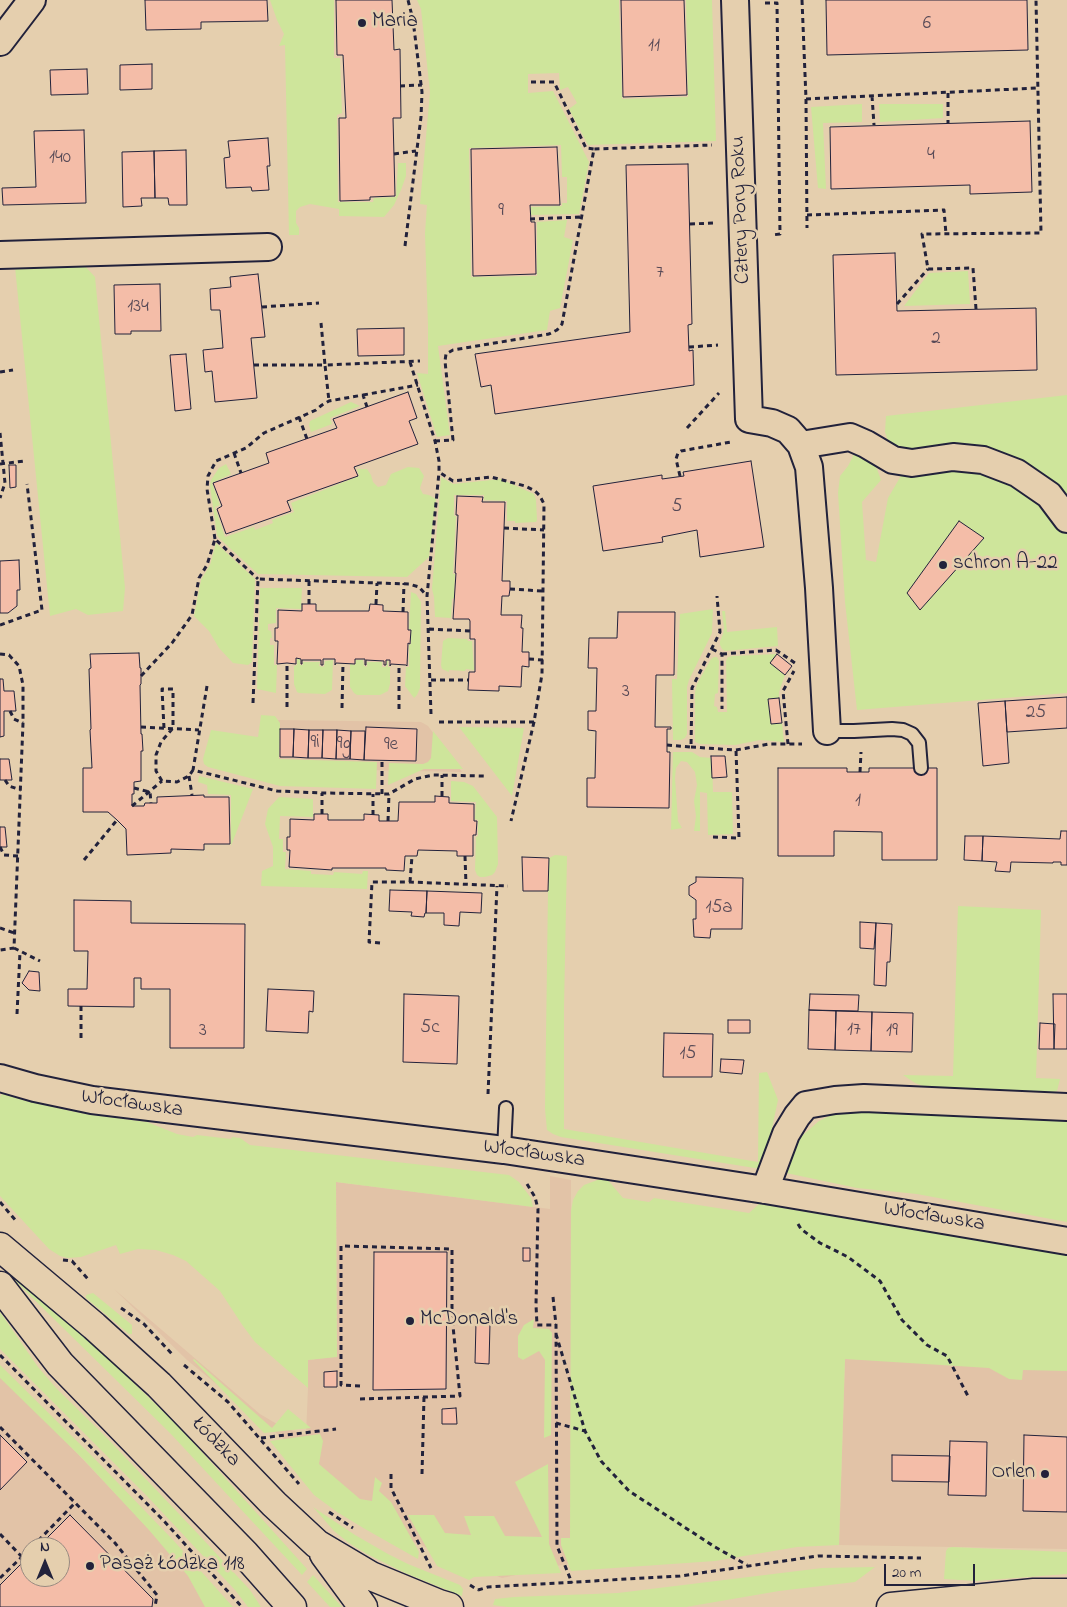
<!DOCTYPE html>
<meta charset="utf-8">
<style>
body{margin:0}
#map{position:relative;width:1067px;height:1607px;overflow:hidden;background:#e5cfae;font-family:"Indie Flower",sans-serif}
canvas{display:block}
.north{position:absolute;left:20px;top:1537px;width:50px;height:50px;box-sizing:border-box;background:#e5cfae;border:1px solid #978a80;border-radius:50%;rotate:0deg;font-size:14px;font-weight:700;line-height:20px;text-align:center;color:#22223b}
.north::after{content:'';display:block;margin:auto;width:18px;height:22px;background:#22223b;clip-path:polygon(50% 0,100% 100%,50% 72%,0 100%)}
.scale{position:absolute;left:884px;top:1564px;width:91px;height:22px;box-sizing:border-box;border:2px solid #22223b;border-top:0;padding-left:6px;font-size:15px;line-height:18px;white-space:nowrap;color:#22223b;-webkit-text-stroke:4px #e5cfae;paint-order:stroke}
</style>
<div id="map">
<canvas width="1067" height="1607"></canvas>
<div class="north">N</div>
<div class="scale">20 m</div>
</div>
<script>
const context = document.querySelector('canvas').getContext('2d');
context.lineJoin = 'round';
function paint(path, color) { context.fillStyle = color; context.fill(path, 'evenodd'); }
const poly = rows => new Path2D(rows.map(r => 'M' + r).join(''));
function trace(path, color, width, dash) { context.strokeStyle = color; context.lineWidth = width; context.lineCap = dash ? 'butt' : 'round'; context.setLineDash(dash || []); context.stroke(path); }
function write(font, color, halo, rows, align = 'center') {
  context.font = font + ' "Indie Flower",sans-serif'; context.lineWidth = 5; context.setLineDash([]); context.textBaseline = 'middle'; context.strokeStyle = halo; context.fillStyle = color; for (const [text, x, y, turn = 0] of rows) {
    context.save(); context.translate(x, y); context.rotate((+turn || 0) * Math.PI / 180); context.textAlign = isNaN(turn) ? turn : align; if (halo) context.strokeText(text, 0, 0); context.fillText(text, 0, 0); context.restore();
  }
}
const built = poly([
 [278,720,421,722,428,726,462,772,278,768,280,729],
 [550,1176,571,1180,571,1563,502,1578,406,1539,187,1360,114,1289,260,1414,282,1427,306,1435,308,1388,308,1360,337,1356,336,1182,550,1209],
 [845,1359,1067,1366,1067,1549,839,1545],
 [0,1372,223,1607,0,1607],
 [30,1547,60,1547,60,1577,30,1577]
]);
const green = poly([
 [270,0,334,0,334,58,340,58,342,113,337,115,338,202,373,202,374,198,396,197,398,163,406,163,406,176,401,190,394,205,384,217,339,216,339,209,310,204,300,207,296,211,296,223,299,228,299,235,289,235,285,45,279,46,284,34,277,20],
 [417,0,619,0,622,99,688,97,686,0,712,0,716,141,588,145,569,109,577,103,568,87,560,90,559,73,528,74,528,93,553,91,589,162,579,214,531,215,531,207,562,206,562,203,567,203,567,177,562,177,561,145,469,148,471,277,537,276,537,222,567,220,564,237,573,240,560,308,550,311,547,330,438,346,450,435,437,437,417,373,428,374,428,326,425,233,427,205,420,204,430,92,421,9],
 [862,104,862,122,823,123,826,189,818,188,811,107],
 [879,104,943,104,943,118,880,122],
 [83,264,95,277,125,588,123,611,88,615,76,609,50,616,15,267],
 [968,271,970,304,904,306,929,273],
 [1067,395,1067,693,857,710,845,602,838,493,840,476,848,466,855,452,869,459,877,469,881,480,862,502,866,560,876,562,888,498,902,474,894,449,888,441,885,432,886,416],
 [351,402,360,406,330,418,332,424,311,432,309,425,310,421],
 [226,464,231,474,212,483,220,505,215,507,225,537,254,527,255,530,273,523,272,520,294,512,291,503,359,476,357,469,367,469,371,475,373,482,378,487,386,485,391,474,408,467,419,468,424,476,420,488,423,494,429,495,436,499,429,557,407,577,258,574,219,538,217,535,210,486,211,480,219,468],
 [441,477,453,484,501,479,534,494,536,500,537,520,536,522,515,523,515,521,507,521,507,501,484,500,484,495,454,495,454,516,456,516,453,574,455,574,454,598,452,599,451,618,435,617,434,597,432,589],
 [216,543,255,579,252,662,248,665,233,663,219,648,209,631,194,616,201,580,210,565],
 [260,588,302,588,301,609,276,608,276,623,268,624,268,630,271,631,272,638,270,638,270,645,274,645,274,665,277,665,276,693,257,689],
 [411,592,416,594,421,602,420,688,417,695,414,698,405,686,406,667,409,667,409,645,411,644,411,629,409,629],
 [713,609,712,633,689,680,687,687,687,734,685,738,681,740,673,740,672,679,677,679,680,614],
 [722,611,725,611,727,632,777,627,778,646,725,651,722,649,720,645,720,641,723,634,724,628],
 [448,638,467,639,468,641,472,641,474,670,466,669,465,671,449,670,449,672,442,669,441,665,443,641],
 [777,654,770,663,785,675,779,692,779,698,768,699,771,724,782,723,784,742,760,740,735,745,700,744,695,742,695,692,697,684,711,659,714,657,717,657,719,661,718,693,715,694,714,706,717,707,718,712,727,712,726,661,728,657,733,656],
 [297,659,300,659,300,665,303,665,303,662,320,662,319,666,324,667,325,661,333,660,332,690,325,694,299,693,297,692,294,684,294,666,297,665],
 [356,660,363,660,364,666,367,667,367,662,382,662,382,667,386,667,387,661,388,661,388,667,390,667,390,684,388,691,380,695,357,695,354,693,350,687,350,664,355,665],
 [261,715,275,716,280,723,279,759,377,762,376,789,280,786,208,767,204,764,203,759,211,730,258,737],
 [459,727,524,728,512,796],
 [433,731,463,769,424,769,388,785,389,763,423,764,428,762,431,758],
 [673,752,692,752,700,757,712,758,713,792,732,792,733,834,708,835,707,793,700,792,700,831,694,831,696,816,694,801,697,785,695,772,687,762,681,761,676,768,675,778,678,821,682,828,671,830],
 [199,776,253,789,231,846,231,795,208,794,207,785,198,782],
 [451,781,464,782,473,786,497,817,498,864,495,872,492,875,485,877,480,877,477,875,475,870,476,837,478,836,478,820,475,819,476,802,451,801],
 [279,797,313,799,313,817,280,816,279,839,283,839,283,852,286,852,285,869,311,871,311,874,333,875,334,872,362,874,363,871,368,871,367,889,261,886,262,871,273,866,273,847,265,824,268,809],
 [555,855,567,856,564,1007,564,1129,758,1162,759,1073,767,1072,778,1100,765,1161,761,1169,561,1137,553,1134,547,1130,545,1109,548,891,549,858],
 [958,906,1041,910,1036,1078,1060,1079,1057,1091,1038,1095,950,1096,915,1083,903,1075,953,1076],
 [2,1094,30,1102,85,1114,147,1122,177,1134,193,1137,197,1135,231,1139,232,1137,240,1138,250,1145,509,1175,519,1182,531,1198,533,1207,336,1182,337,1357,308,1360,308,1388,255,1342,243,1326,220,1291,186,1261,173,1255,156,1250,138,1249,120,1254,116,1245,81,1257,68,1258,60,1256,49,1249,0,1196,0,1097],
 [868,1107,1067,1117,1067,1222,917,1194,857,1188,786,1173,796,1141,819,1121,840,1111],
 [600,1179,607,1179,623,1198,649,1202,654,1198,749,1213,759,1204,1067,1255,1067,1371,1023,1370,1022,1380,1009,1379,989,1368,845,1359,839,1545,797,1547,715,1561,571,1571,561,1545,561,1538,570,1538,571,1211,573,1200,578,1191,584,1185],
 [1,1264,82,1325,105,1355,181,1429,307,1569,302,1575,170,1433,1,1267],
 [93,1293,132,1325,132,1334,129,1334,86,1298,86,1295],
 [0,1312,38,1367,56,1388,107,1438,199,1535,250,1590,261,1607,248,1607,235,1590,147,1496,0,1349],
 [534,1319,533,1328,549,1329,552,1333,551,1435,544,1438,545,1360,539,1351,523,1360,518,1357,518,1336,524,1325],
 [194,1359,272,1428,288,1409,311,1428,264,1433,193,1360],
 [0,1365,91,1455,174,1541,233,1607,205,1607,188,1576,149,1530,83,1459,0,1378],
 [320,1434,323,1441,319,1464,360,1499,372,1501,375,1477,382,1483,379,1491,391,1502,419,1552,418,1559,365,1529,337,1512,314,1495,270,1441],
 [548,1464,549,1544,561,1573,474,1577,469,1580,437,1566,408,1515,434,1515,445,1533,471,1535,464,1516,494,1516,505,1536,542,1537,515,1482],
 [313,1507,355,1535,388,1554,408,1564,460,1585,463,1589,462,1596,405,1573,367,1554,349,1543,334,1531],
 [952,1547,1067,1552,1067,1574,976,1581,944,1579,946,1551,948,1548],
 [875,1567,855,1582,779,1591,686,1607,508,1607,493,1605,495,1599,514,1597,618,1593,822,1568],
 [313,1575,342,1607,330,1607,307,1582]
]);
const building = poly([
 [145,0,267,0,268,21,201,22,201,29,146,30,145,0],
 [336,0,392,0,394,50,400,49,401,118,393,118,395,196,370,197,370,200,340,201,339,118,346,118,343,55,337,55,336,0],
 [621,0,684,0,687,95,623,97,621,0],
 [826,0,1027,0,1028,50,827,55,826,0],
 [152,64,152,89,120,90,120,65,152,64],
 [87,69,88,94,51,95,50,70,87,69],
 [1030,121,1032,192,970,194,970,185,831,189,830,127,1030,121],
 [84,130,86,203,3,205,2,188,36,187,34,131,84,130],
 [268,138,270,166,267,166,269,190,252,191,251,187,226,188,224,158,230,157,228,141,268,138],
 [557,147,560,205,530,205,531,222,535,222,536,274,473,276,471,149,557,147],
 [186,150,187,205,169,205,168,198,155,198,154,151,186,150],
 [154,151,155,198,141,198,142,206,123,207,122,152,154,151],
 [688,164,692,324,688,325,689,351,693,350,694,385,495,414,491,385,481,387,475,354,630,332,626,165,688,164],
 [895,253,897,311,1036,308,1037,370,836,375,833,255,895,253],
 [258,274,265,337,251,338,257,398,215,402,212,371,205,372,203,350,223,348,220,310,211,310,210,289,231,287,230,277,258,274],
 [160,284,161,331,131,331,131,334,115,334,114,285,160,284],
 [404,328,404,355,358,356,357,329,404,328],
 [186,354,191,409,175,411,170,355,186,354],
 [408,392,417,418,409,421,418,444,354,467,358,476,287,501,291,511,226,534,217,509,222,506,213,483,269,463,266,453,337,428,333,419,408,392],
 [751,461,764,547,700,557,697,530,662,537,663,542,603,551,593,486,662,475,662,479,684,476,683,472,751,461],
 [9,465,16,465,16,487,10,488,9,465],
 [457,496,483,497,482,502,505,502,502,581,510,581,510,589,509,596,502,596,501,615,522,615,521,628,523,628,522,652,529,652,529,667,522,666,521,687,499,686,499,691,468,690,469,672,475,672,475,639,470,639,470,621,469,619,453,619,456,573,455,573,458,515,456,515,457,496],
 [959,521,984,538,920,610,907,593,959,521],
 [19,560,20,590,17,590,17,606,8,613,0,613,0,561,19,560],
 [302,604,316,604,316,611,369,611,370,604,383,605,383,611,408,612,408,630,411,630,410,644,408,643,407,666,406,665,391,664,390,666,390,660,386,660,386,665,384,665,384,661,366,660,366,665,365,665,365,659,355,659,355,664,336,663,335,665,335,659,323,659,323,665,321,665,321,660,302,660,302,664,301,664,301,659,296,658,296,664,287,663,277,664,278,641,275,641,275,628,278,628,278,610,302,611,302,604],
 [618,612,675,612,674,675,656,675,655,727,671,727,671,729,667,729,667,752,670,752,669,808,587,807,587,778,595,778,596,731,588,730,588,711,596,711,597,668,588,668,589,638,617,638,618,612],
 [139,653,140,668,141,668,141,684,140,685,141,734,142,734,143,751,141,751,141,781,134,782,134,794,132,794,132,806,144,806,145,803,157,803,157,797,204,795,204,797,229,797,230,844,204,844,204,850,171,849,171,853,127,855,126,829,117,820,108,812,83,812,83,768,92,768,90,730,91,729,89,669,91,668,90,654,139,653],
 [777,654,792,666,785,675,770,663,777,654],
 [0,679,3,679,4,691,14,691,16,711,4,711,4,736,0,737,0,679],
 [1067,697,1067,728,1007,732,1005,701,1067,697],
 [779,698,782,723,771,724,768,699,779,698],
 [1005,701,1009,763,983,766,978,703,1005,701],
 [366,727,417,729,416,761,364,760,366,727],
 [280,729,294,729,293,757,280,757,280,729],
 [294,729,309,730,308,758,293,757,294,729],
 [309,730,323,730,322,758,308,758,309,730],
 [323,730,337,730,336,759,322,758,323,730],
 [337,730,351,731,350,759,336,759,337,730],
 [351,731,365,731,364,760,350,759,351,731],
 [711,756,725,756,727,777,712,778,711,756],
 [0,759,9,759,12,780,0,780,0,759],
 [778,768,847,768,847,772,869,772,869,768,937,768,937,860,882,860,882,832,834,831,834,856,778,856,778,768],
 [435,796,449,797,449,803,474,804,474,821,477,821,476,835,473,835,473,856,457,856,457,851,418,850,417,856,405,856,404,871,386,870,386,868,332,868,332,870,289,867,290,850,287,850,287,837,290,837,290,819,314,820,314,814,328,814,328,820,364,820,364,814,379,815,379,821,398,821,399,802,435,802,435,796],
 [0,827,5,827,7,847,0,847,0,827],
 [1061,831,1067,831,1067,865,1061,865,1061,862,1053,862,1053,863,1011,862,1010,872,995,871,997,862,982,861,983,836,1060,839,1061,831],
 [965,836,983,836,982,861,964,860,965,836],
 [522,857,549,858,548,891,523,891,522,857],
 [696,877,743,878,742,929,711,929,710,938,694,937,693,919,696,919,696,900,689,895,689,886,696,882,696,877],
 [390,890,427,891,426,913,425,913,424,917,411,916,412,912,389,911,390,890],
 [427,891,482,893,481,913,460,912,459,926,444,925,444,913,426,913,427,891],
 [74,900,131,901,131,923,245,924,244,1048,170,1048,170,989,141,989,141,978,134,978,134,1007,68,1006,68,989,87,989,88,951,74,951,74,900],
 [860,922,876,923,874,949,860,948,860,922],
 [876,923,892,924,890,962,887,962,886,986,874,985,876,923],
 [29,971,39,972,40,991,29,990,22,983,29,971],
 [268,989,314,991,313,1012,309,1011,308,1033,266,1031,268,989],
 [404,994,459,996,457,1064,403,1062,404,994],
 [810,994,859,995,858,1011,809,1010,810,994],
 [1053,994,1067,994,1067,1049,1054,1049,1053,994],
 [809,1010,836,1011,835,1050,808,1049,809,1010],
 [836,1011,872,1012,871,1051,835,1050,836,1011],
 [872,1012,913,1013,912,1052,871,1051,872,1012],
 [728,1020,750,1020,750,1033,728,1033,728,1020],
 [1040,1023,1055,1024,1054,1049,1039,1049,1040,1023],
 [664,1033,713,1034,712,1077,663,1077,664,1033],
 [721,1059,744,1060,742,1074,720,1072,721,1059],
 [523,1248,530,1248,530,1261,523,1261,523,1248],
 [374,1252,447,1252,446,1389,373,1390,374,1252],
 [476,1323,490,1323,489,1364,475,1363,476,1323],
 [337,1371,337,1387,324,1387,324,1372,337,1371],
 [456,1408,457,1424,442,1424,442,1409,456,1408],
 [0,1435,27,1462,0,1490,0,1435],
 [1024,1435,1067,1437,1067,1512,1023,1511,1024,1435],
 [950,1441,987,1442,986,1496,948,1495,950,1441],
 [892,1455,950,1456,949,1482,892,1481,892,1455],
 [70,1515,153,1599,152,1607,0,1607,0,1585,30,1555,30,1577,60,1577,60,1547,38,1547,70,1515]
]);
const path = poly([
 [802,0,806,99,807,228],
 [765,3,777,3,780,234,772,235],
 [393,22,413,20],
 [531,82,554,82,586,148,594,149],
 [400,86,422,85],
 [948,93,948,123],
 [872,96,874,125],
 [806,99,1038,88],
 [394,154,416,151],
 [807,215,944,210,946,234],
 [530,219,582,217],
 [690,224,714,223],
 [405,246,421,117,422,92,413,20,408,0],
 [897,304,928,269],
 [262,307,319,303],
 [976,309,973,268,928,269,922,234,1041,233,1036,0],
 [321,323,325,365,420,361],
 [689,347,718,345],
 [410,362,435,441,439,461,439,472,453,481,491,477,525,486,535,491,540,496,544,504,542,674,534,722,511,821],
 [254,365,325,365,329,401],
 [0,372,13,370],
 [363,395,418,385],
 [299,417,307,439],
 [687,428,719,393],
 [0,433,5,483,0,498],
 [435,441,453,440,445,361,446,354,453,350,549,334,557,330,562,324,594,149,712,145],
 [234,453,241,473],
 [0,464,24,461],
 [680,476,676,459,678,453,681,451,731,442],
 [504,528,544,530],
 [215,539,207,489,208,476,216,461,246,448,264,433,316,410,322,405,329,401,363,395,367,407],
 [309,581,309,604],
 [510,589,543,591],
 [376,604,377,583],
 [403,612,404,583],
 [0,625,42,610,27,484],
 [429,629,470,631],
 [712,649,722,654,722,709],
 [0,654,9,655,19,666,23,685,23,723,14,948,0,950],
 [722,654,776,650,795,663],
 [529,659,543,660],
 [141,676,172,643,192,615,199,578,207,565,215,539,258,579],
 [431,680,469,680],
 [207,686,193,770,277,791,322,793,389,794,415,779,433,775,485,776],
 [253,703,258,579,409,584,419,587,427,596],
 [287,707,287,663],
 [342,708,343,663],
 [399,709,399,665],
 [10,711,14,719,23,723],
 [431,714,427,596,439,472],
 [439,722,534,722],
 [141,727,199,730],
 [164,728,162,689,173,689,173,728,161,742,156,755,156,771,162,781,177,782,189,776,193,770],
 [788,744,783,691,794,671],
 [667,745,691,747,692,688,720,632,717,596],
 [691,747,736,750,769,744,802,744],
 [860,772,861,752],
 [189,776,192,795],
 [5,780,9,786,21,790],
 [134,788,150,792,151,803],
 [382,794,382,760],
 [442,796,442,775],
 [132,806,162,781],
 [322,814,322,793],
 [373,815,373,794],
 [388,821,389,794],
 [713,837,739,838,736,750],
 [0,847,4,855,18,856],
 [465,856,466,885],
 [84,860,117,820],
 [410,882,412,856],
 [0,928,14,933],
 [380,943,369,942,372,882,410,882,508,886],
 [14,948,40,961],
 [81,1006,81,1038],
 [17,1014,20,952],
 [488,1094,497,886],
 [527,1184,535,1197,538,1209,536,1305,537,1325,556,1325],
 [0,1202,17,1222],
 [798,1224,801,1229,820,1243,848,1257,880,1281,902,1320,927,1345,947,1356,969,1398],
 [63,1260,72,1261,88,1279],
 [553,1297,556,1325,557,1546,572,1583],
 [121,1308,144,1324,172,1354],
 [556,1334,585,1431,601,1461,629,1491,715,1547,747,1565],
 [0,1355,164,1521,242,1607],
 [184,1365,228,1402,299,1484],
 [360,1386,341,1385,341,1246,452,1249,452,1316],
 [360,1399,460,1396,452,1316,507,1317],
 [556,1423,585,1431],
 [0,1427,115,1543,157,1595,155,1607],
 [261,1438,336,1429],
 [391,1474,391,1488,431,1568],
 [422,1474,424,1397],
 [329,1512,353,1528],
 [0,1534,22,1557],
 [32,1547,75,1503],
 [0,1578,30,1549],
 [470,1585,478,1590],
 [478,1590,488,1587,680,1576,818,1556,921,1558]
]);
const lane = poly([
 [827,731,854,731,892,729,903,730,912,734,919,743,921,768],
 [504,1150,506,1108]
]);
const street = poly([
 [735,0,749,419,772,423,788,430,801,445,809,467,819,588,827,731],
 [0,42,32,0],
 [0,255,268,247],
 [801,445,850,437,866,444,893,460,912,463,953,457,983,460,1017,473,1049,495,1067,519],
 [0,1078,35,1088,92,1100,504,1150,765,1190,1067,1241],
 [765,1190,786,1134,797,1116,806,1105,835,1100,864,1098,1067,1107]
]);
const secondary = poly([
 [0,1247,94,1326,159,1385,274,1504,317,1544,371,1576,439,1604,449,1607],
 [0,1286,60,1364,245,1554,292,1607],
 [324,1554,363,1607],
 [891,1607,1034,1593,1067,1593]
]);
const markers = [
 [362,23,5,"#22223b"],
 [943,565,5,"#22223b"],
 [410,1321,5,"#22223b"],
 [1045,1474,5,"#22223b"],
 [90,1566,5,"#22223b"]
];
const numberNames = [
 ["6",927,25],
 ["11",654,47],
 ["4",931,156],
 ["140",60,159],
 ["9",501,212],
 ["7",660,274],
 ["134",138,308],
 ["2",936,340],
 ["5",677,508],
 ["3",626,693],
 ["25",1036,714],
 ["9i",315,744],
 ["9g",344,745],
 ["9e",391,746],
 ["1",858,802],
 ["15a",719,909],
 ["5c",430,1029],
 ["17",854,1031],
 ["3",203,1032],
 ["19",892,1032],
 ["15",688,1055]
];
const poiNames = [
 ["Maria",372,23],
 ["schron A-22",953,565],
 ["McDonald's",420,1321],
 ["Orlen",1035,1474,"right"],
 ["Pasaż Łódzka 118",100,1566]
];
const streetNames = [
 ["Cztery Pory Roku",742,210,-92],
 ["Włocławska",132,1105,8],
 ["Włocławska",534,1155,8],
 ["Włocławska",934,1218,9],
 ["Łódzka",215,1443,46]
];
paint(built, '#e2c3a7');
paint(green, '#cee59b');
paint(building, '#f4bda8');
trace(building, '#22223b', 1);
trace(lane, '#22223b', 16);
trace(street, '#22223b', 30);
trace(secondary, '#22223b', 31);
trace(path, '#22223b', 3, [5, 4]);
trace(lane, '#e5cfae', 12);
trace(street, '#e5cfae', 26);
trace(secondary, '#e5cfae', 28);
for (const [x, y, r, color] of markers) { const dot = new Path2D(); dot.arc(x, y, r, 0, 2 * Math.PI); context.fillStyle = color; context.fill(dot); trace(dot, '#e5cfae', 2); }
write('19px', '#564956', null, numberNames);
write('21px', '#22223b', '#e5cfae', poiNames, 'left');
write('21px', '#22223b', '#e5cfae', streetNames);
</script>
